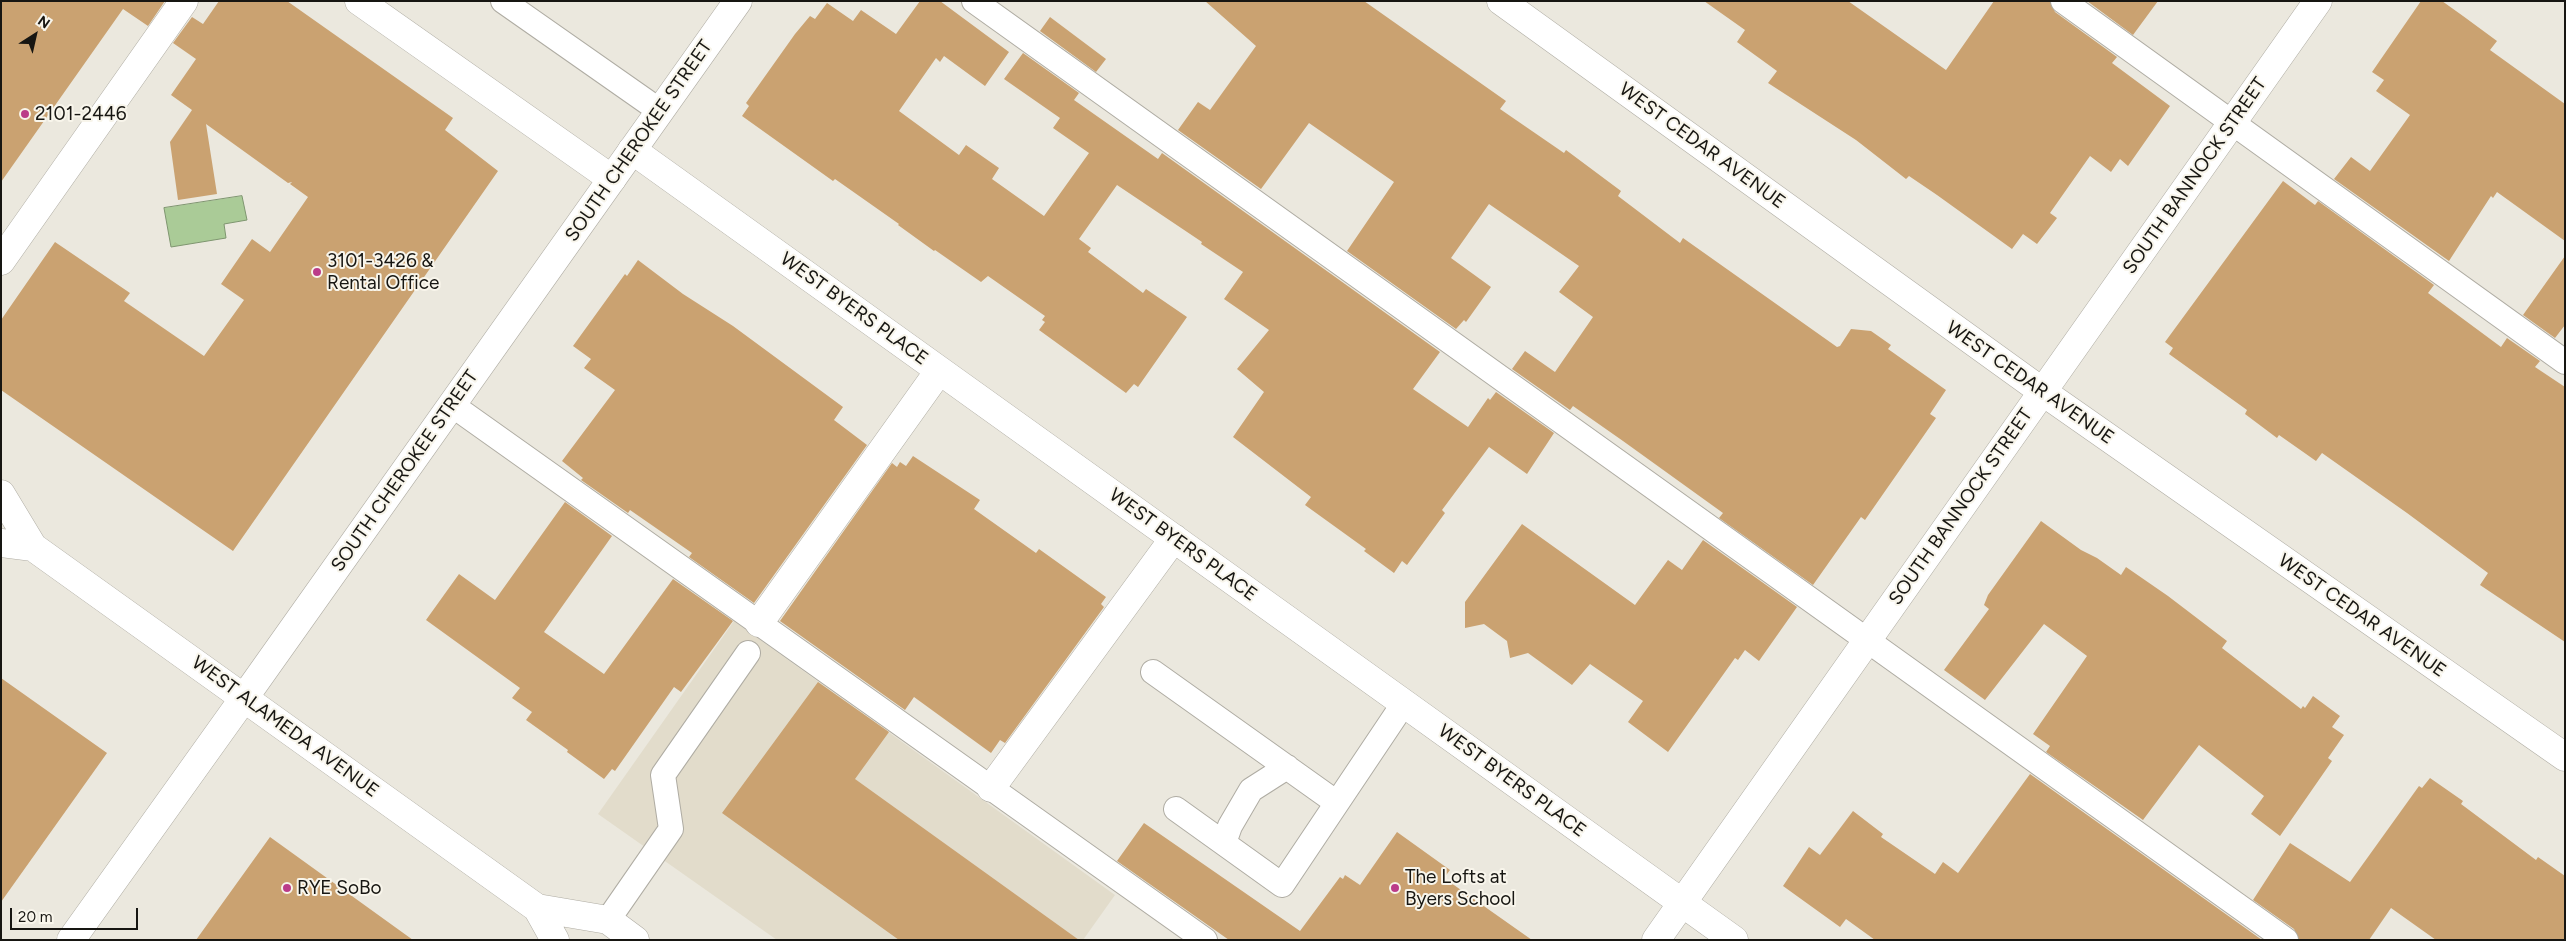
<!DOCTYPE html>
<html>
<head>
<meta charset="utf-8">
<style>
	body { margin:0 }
	#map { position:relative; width:2566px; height:941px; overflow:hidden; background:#ebe8de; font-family:Figtree,sans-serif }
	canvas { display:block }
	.frame { position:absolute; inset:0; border:2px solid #171612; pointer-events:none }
	.north { position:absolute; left:10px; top:10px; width:50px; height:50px; -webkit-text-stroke:4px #f8f5eb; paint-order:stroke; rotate:35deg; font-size:14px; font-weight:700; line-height:20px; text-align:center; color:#171612 }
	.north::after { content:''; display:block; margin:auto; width:18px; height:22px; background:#171612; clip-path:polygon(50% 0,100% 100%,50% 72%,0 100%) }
	.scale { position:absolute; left:10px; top:908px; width:128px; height:22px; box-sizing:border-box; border:2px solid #171612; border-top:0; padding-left:6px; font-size:15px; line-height:18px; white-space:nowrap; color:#171612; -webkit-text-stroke:4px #f8f5eb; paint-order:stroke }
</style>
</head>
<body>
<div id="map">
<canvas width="2566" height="941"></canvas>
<div class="frame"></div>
<div class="north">N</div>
<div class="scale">20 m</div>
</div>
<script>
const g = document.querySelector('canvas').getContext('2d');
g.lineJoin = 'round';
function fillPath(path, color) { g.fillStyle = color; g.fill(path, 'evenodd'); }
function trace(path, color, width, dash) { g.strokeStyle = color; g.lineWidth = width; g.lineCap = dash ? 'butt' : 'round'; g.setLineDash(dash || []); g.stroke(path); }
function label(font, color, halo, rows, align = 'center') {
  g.font = font + ' Figtree,sans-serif'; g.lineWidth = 4; g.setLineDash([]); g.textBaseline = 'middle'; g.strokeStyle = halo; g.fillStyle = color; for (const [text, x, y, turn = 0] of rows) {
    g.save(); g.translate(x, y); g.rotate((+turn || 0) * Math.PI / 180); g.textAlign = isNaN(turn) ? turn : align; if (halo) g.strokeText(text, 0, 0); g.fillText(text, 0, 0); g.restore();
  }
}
fillPath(new Path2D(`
	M 734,621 L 1115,895 L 1083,940 L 777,940 L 598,814 Z`), '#e2dccb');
const water = new Path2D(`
	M 242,196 L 247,220 L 224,224 L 226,238 L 171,247 L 164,208 Z`);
fillPath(water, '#aacb97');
trace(water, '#7e956f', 1);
fillPath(new Path2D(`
	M 1,1 L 165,1 L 148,26 L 123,9 L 1,182 Z
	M 219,1 L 287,1 L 453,118 L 445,130 L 498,171 L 233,551 L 1,390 L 1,320 L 55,242 L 130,293 L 124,301 L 204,356 L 244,300 L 221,284 L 252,239 L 270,252 L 308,197 L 290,184 L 292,182 L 288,183 L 206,124 L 217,194 L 178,200 L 170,142 L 192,110 L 171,95 L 196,59 L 173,43 L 192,17 L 203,24 Z
	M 920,1 L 940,1 L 1009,52 L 985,86 L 944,56 L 940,62 L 936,58 L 899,111 L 959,155 L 966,145 L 999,168 L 992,179 L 1044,216 L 1089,153 L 1053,128 L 1060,118 L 1004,79 L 1023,53 L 1079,93 L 1074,100 L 1158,159 L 1162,153 L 1440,352 L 1413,389 L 1468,427 L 1488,398 L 1490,400 L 1496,392 L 1554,433 L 1527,474 L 1489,447 L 1442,510 L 1445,513 L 1407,565 L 1402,561 L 1394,573 L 1364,551 L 1366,549 L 1305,505 L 1311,497 L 1233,437 L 1264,392 L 1237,369 L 1269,330 L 1224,299 L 1243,272 L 1201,244 L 1202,242 L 1117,185 L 1079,239 L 1091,248 L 1088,252 L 1143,293 L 1146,289 L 1187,317 L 1138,387 L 1134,384 L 1126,393 L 1039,330 L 1045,322 L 1042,320 L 1045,316 L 988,276 L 981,282 L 935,250 L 934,251 L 898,225 L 899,224 L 835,179 L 833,181 L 742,116 L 749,106 L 746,103 L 795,34 L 810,16 L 815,19 L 827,3 L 853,21 L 861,10 L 896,34 Z
	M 1205,1 L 1364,1 L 1506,101 L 1500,109 L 1564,153 L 1566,150 L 1621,191 L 1618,196 L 1680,243 L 1683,238 L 1837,347 L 1840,346 L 1851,329 L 1871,331 L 1891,345 L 1888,349 L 1946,390 L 1930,414 L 1936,418 L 1865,520 L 1861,517 L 1813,585 L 1719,518 L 1723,513 L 1623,441 L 1573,406 L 1570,410 L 1512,369 L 1525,351 L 1555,372 L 1593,317 L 1559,292 L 1579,266 L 1489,204 L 1451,258 L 1491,287 L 1466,322 L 1464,320 L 1456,329 L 1347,251 L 1394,182 L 1309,123 L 1261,189 L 1178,130 L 1198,102 L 1210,110 L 1256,46 Z
	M 1704,1 L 1848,1 L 1946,70 L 1994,1 L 2050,1 L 2055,12 L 2117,57 L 2112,63 L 2170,106 L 2128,166 L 2120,159 L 2111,172 L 2090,156 L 2050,213 L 2057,218 L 2037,244 L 2023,234 L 2012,249 L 1937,195 L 1909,176 L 1906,179 L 1856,140 L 1768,83 L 1777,71 L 1737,42 L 1745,30 Z
	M 2087,1 L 2158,1 L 2133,35 Z
	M 2421,1 L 2442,1 L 2463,16 L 2497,41 L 2490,50 L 2565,104 L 2565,241 L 2497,192 L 2493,198 L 2491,196 L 2449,261 L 2334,179 L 2351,157 L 2370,171 L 2410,115 L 2376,91 L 2384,80 L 2372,72 Z
	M 1050,17 L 1106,59 L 1096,72 L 1040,31 Z
	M 2283,181 L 2315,205 L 2318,201 L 2434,285 L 2428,293 L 2501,347 L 2507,338 L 2540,361 L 2535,367 L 2565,387 L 2565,642 L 2480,585 L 2488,573 L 2407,513 L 2322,453 L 2316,461 L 2279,435 L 2277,438 L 2245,414 L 2247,410 L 2169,354 L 2173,348 L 2165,342 Z
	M 2565,256 L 2565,325 L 2555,338 L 2523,315 Z
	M 638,260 L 683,294 L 733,326 L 843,407 L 834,420 L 867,445 L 754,603 L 689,557 L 692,553 L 630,510 L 628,513 L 581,480 L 583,478 L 562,461 L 615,390 L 584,368 L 591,359 L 573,346 L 625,274 L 627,276 Z
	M 913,456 L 980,500 L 974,509 L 1036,553 L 1039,549 L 1106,597 L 1101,604 L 1104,607 L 1005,743 L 1000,740 L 991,753 L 914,697 L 905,710 L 780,621 L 892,463 L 897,467 L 900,462 L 906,466 Z
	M 565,502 L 612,536 L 544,632 L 604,674 L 673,579 L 733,621 L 681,692 L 674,687 L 615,771 L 612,769 L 604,779 L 567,752 L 568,750 L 526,720 L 532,712 L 512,698 L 520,688 L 426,620 L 459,574 L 495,600 Z
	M 2041,521 L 2081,550 L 2097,558 L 2121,575 L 2126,567 L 2168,596 L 2227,641 L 2222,648 L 2301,709 L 2303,706 L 2305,708 L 2313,696 L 2340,716 L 2332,727 L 2344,735 L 2328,758 L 2332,761 L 2280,836 L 2251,814 L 2264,796 L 2199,745 L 2143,820 L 2046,752 L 2050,746 L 2033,734 L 2087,656 L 2044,624 L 1985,700 L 1944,670 L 1989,609 L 1984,605 L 1988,595 Z
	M 1522,524 L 1635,605 L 1668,560 L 1682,570 L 1703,540 L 1797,607 L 1759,661 L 1745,650 L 1738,660 L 1735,658 L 1668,752 L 1628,722 L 1643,701 L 1590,664 L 1572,685 L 1528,653 L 1510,658 L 1507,641 L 1484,624 L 1465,628 L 1465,602 Z
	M 1,678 L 107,753 L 1,902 Z
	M 818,682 L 889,732 L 855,779 L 1079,940 L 899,940 L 722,813 Z
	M 2030,774 L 2262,940 L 1875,940 L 1846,919 L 1840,927 L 1783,886 L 1809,847 L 1820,855 L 1853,811 L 1883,834 L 1881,837 L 1935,874 L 1943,862 L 1958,873 Z
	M 2430,778 L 2463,801 L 2461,804 L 2536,860 L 2538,857 L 2565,876 L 2565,940 L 2436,940 L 2391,908 L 2369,940 L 2299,940 L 2294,929 L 2253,900 L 2290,843 L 2350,882 L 2419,786 L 2422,788 Z
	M 1144,823 L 1300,931 L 1340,877 L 1343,879 L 1345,875 L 1360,885 L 1397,832 L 1450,870 L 1444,878 L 1532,940 L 1229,940 L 1117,861 Z
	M 270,837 L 413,940 L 196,940 Z`), '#caa271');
const service = new Path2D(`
	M 503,1 L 660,111
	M 974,1 L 2286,940
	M 2063,1 L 2565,362
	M 452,405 L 1205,940
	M 1153,672 L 1337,803
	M 1176,809 L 1282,885 L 1404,703
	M 1224,843 L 1230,826 L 1251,790 L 1287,767
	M 608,920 L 671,829 L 663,775 L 748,653`);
const minor = new Path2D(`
	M 359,1 L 612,179
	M 1501,1 L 2043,392 L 2565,757
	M 632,150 L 1734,940
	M 1,261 L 184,1
	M 759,623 L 939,371
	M 991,788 L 1174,538
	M 71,940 L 244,698
	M 1656,940 L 2318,1`);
const tertiary = new Path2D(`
	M 244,698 L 738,1`);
const primary = new Path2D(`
	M 1,494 L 33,547 L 537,908 L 608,920 L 635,940
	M 1,543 L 33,547
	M 537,908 L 555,940`);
trace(service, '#afaca3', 26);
trace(minor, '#afaca3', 29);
trace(tertiary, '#afaca3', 29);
trace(primary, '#afaca3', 29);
trace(service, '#fff', 24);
trace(minor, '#fff', 28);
trace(tertiary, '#fff', 28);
trace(primary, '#fff', 28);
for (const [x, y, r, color] of [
	[25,114,5,"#bb3c89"],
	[317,272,5,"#bb3c89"],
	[287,888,5,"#bb3c89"],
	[1395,888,5,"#bb3c89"]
]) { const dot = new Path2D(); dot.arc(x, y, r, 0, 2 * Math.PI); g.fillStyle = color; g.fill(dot); trace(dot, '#f8f5eb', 2); }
label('19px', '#171612', '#f8f5eb', [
	["2101-2446",35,114],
	["3101-3426 &",327,261],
	["Rental Office",327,283],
	["The Lofts at",1405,877],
	["Byers School",1405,899],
	["RYE SoBo",297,888]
], 'left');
label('19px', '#171612', '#f8f5eb', [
	["SOUTH CHEROKEE STREET",639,141,-55],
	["WEST CEDAR AVENUE",1702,146,36],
	["SOUTH BANNOCK STREET",2195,176,-55],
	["WEST BYERS PLACE",854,309,36],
	["WEST CEDAR AVENUE",2030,383,35],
	["SOUTH CHEROKEE STREET",405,471,-55],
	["SOUTH BANNOCK STREET",1961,507,-55],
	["WEST BYERS PLACE",1183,545,36],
	["WEST CEDAR AVENUE",2362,616,35],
	["WEST ALAMEDA AVENUE",285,727,36],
	["WEST BYERS PLACE",1512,781,36]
]);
</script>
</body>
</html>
